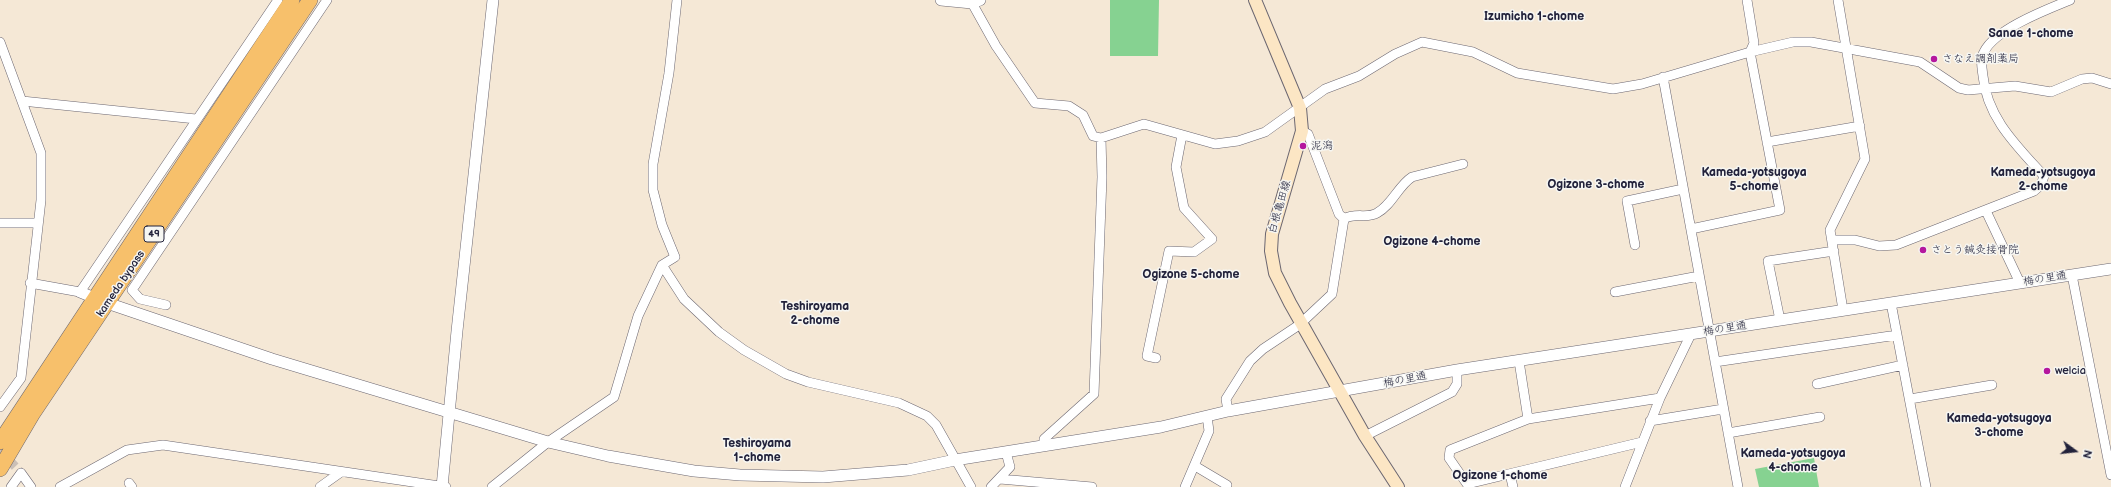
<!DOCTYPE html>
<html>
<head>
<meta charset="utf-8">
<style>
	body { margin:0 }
	#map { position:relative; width:2111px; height:487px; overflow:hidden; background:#f5e8d6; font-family:"Balsamiq Sans",sans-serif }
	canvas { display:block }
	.north { position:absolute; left:2055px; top:431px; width:40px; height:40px; -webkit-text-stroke:3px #f6f6f2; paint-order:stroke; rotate:105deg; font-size:11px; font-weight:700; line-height:16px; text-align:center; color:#22223b }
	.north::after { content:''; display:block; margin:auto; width:14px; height:18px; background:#22223b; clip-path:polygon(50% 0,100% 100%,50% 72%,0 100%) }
</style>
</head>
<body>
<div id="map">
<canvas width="2111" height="487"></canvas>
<div class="north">N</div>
</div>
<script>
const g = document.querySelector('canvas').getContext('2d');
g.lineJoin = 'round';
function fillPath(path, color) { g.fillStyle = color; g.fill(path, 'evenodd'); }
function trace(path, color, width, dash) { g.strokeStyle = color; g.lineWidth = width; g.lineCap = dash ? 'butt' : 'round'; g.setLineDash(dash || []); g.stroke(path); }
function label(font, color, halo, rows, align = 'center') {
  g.font = font + ' "Balsamiq Sans","Klee One",sans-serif'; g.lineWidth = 3; g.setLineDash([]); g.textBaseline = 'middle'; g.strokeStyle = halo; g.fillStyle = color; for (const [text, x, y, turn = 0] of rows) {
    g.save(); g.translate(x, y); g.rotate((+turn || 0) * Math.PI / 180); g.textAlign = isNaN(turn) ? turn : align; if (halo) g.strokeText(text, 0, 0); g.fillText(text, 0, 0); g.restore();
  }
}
fillPath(new Path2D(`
	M 1110,0 L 1159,0 L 1158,56 L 1110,56 Z
	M 1814,458 L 1819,487 L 1759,487 L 1755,469 Z`), '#86d291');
trace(new Path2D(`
	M 0,450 L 21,473`), '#cbc0b7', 9, [9, 4.5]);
const minor = new Path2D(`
	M 1838,0 L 1865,159 L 1830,230 L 1843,310
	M 972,3 L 996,46 L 1035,103 L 1069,106 L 1083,115 L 1093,136 L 1101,138 L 1144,124 L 1215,144 L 1238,141 L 1265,132 L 1325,89 L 1359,76 L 1395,54 L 1422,42 L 1473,52 L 1517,73 L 1613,89 L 1642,84 L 1750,52 L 1793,42 L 1811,42 L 1920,62 L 1959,88 L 1968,90 L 2015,86 L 2051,92 L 2082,79 L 2092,78 L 2111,84
	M 0,42 L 41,153 L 41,200 L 21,378 L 0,407
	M 1663,77 L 1738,487
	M 22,101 L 196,119
	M 1767,142 L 1860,126
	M 1986,211 L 2020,283
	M 1344,219 C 1355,212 1368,219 1377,213 C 1392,205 1398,186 1412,177 L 1463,164
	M 0,223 L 37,223
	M 1691,229 L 1780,210 L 1750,52 L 1754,43 L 1747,0
	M 1832,240 L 1855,240 L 1879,246 L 1896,245 L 2034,191 L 2041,185 L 2044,176 C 2017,146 1987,118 1983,76 C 1982,68 1980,59 1984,52 C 1995,29 2048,9 2070,0
	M 1635,245 L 1627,201 L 1683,189
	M 662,265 L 684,299 L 719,332 L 744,350 L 786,374 L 808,382 L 899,403 L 927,416 L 936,425 L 971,487
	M 2072,275 L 2111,475
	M 30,283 L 80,292 L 278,0
	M 1615,292 L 1699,276
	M 1891,303 L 1926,487
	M 166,305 L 140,299 L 132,290 L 327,0
	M 1780,320 L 1768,261 L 1834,251
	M 1156,358 L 1147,356 L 1169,251 L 1194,252 L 1212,239 L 1184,208 L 1176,167 L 1182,135
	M 1519,361 L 1528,419
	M 1715,362 L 1897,335
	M 1817,384 L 1903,365
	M 1910,399 L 1992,385
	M 1228,411 L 1226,399 L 1250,361 L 1263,349 L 1299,325 L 1332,294 L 1344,219 L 1339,214 L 1308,134 L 1302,131
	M 1650,421 L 1723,409
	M 1728,433 L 1820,417
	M 1365,436 L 1452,392 L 1457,384 L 1457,370
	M 1642,442 L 1467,484 L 1449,458 L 1450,450 L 1528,419 L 1660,398
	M 1044,446 L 1044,439 L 1094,394 L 1102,177 L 1101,138
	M 1195,466 L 1227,485
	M 1510,474 L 1513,487
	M 1000,479 L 1092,487
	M 129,483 L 132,487
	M 11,487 L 21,473 L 31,487
	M 60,487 L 127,450 L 163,445 L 446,487
	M 320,487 L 341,472
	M 492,487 L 548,442 L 614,397 L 638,316 L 662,265 L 675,257 L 662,225 L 653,190 L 653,164 L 669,73 L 677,0
	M 991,487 L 1010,467 L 1006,452
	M 1185,487 L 1209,431 L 1207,416
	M 1625,487 L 1660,398 L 1691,334`);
const tertiary = new Path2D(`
	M 941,0 L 972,3 L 980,0
	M 80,292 L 107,303 L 272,359 L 548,442 L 608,456 L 694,471 L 740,475 L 823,477 L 908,470 L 955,460 L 1161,427 L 1228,411 L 1457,370 L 2111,269
	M 442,487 L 457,331 L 493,0`);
const secondary = new Path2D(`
	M 1255,0 L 1300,108 L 1302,131 L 1272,234 L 1271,251 L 1275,273 L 1290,303 L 1365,436 L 1398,487`);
const trunk = new Path2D(`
	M 0,442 L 292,0
	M 0,469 L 33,413 L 310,0`);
trace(minor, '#6c6771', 10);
trace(tertiary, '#6c6771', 12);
trace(secondary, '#6c6771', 14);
trace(trunk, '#6c6771', 16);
trace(minor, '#fff', 9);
trace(tertiary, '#fff', 11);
trace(secondary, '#fce6c4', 12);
trace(trunk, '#f7c06b', 15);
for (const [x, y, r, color] of [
	[1934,59,4,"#b5179e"],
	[1303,146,4,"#b5179e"],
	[1923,250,4,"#b5179e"],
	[2047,371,4,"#b5179e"]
]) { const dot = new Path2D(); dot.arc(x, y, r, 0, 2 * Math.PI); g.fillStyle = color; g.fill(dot); trace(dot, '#f6f6f2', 1.5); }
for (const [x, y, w] of [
	[154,234,20]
]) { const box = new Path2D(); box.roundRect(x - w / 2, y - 8, w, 16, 3); g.fillStyle = '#f6f6f2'; g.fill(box); trace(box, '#22223b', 1); }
label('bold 10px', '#22223b', null, [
	["49",154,234]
]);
label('11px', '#22223b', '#f6f6f2', [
	["さなえ調剤薬局",1942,59],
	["泥潟",1311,146],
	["さとう鍼灸接骨院",1931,250],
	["welcia",2055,371]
], 'left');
label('11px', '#22223b', '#f6f6f2', [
	["白根亀田線",1280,207,-74],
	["梅の里通",2045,279,-9],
	["kameda bypass",121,284,-56],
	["梅の里通",1725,329,-9],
	["梅の里通",1405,380,-11]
]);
label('bold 12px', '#22223b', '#f6f6f2', [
	["Izumicho 1-chome",1534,17],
	["Sanae 1-chome",2031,34],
	["Kameda-yotsugoya",1754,173],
	["5-chome",1754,187],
	["Kameda-yotsugoya",2043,173],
	["2-chome",2043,187],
	["Ogizone 3-chome",1596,185],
	["Ogizone 4-chome",1432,242],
	["Ogizone 5-chome",1191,275],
	["Teshiroyama",815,307],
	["2-chome",815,321],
	["Kameda-yotsugoya",1999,419],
	["3-chome",1999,433],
	["Teshiroyama",757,444],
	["1-chome",757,458],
	["Kameda-yotsugoya",1793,454],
	["4-chome",1793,468],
	["Ogizone 1-chome",1500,476]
]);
</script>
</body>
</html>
